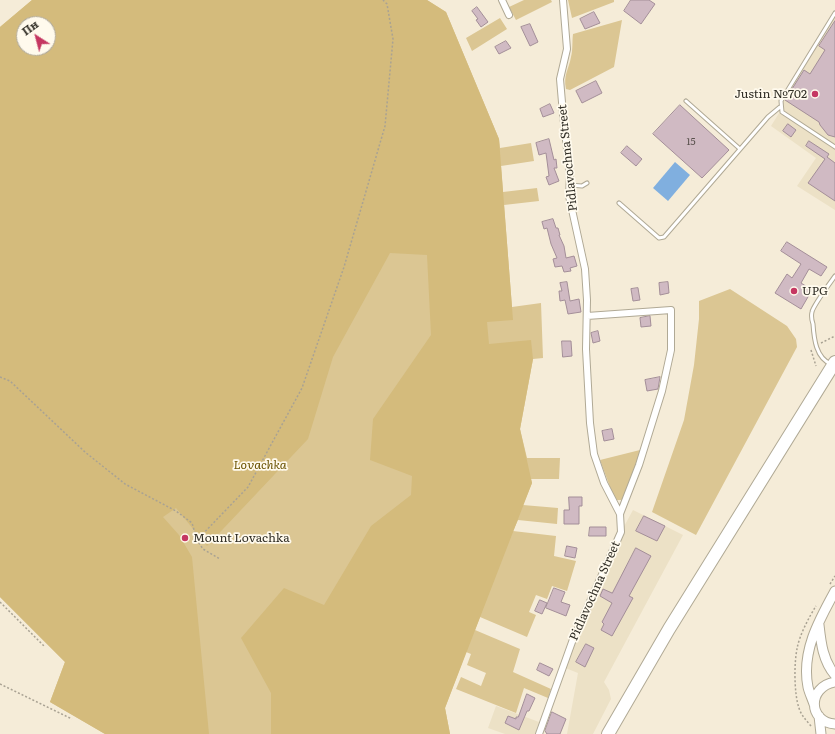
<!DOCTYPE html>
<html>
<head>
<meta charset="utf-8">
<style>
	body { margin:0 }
	#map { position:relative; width:835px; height:734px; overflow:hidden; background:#f5ecd8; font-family:Literata,serif }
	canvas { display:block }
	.north { position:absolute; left:16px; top:16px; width:40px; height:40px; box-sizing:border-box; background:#fffaed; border:1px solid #ada89d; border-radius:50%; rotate:324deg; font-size:11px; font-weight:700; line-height:16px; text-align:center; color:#312e26 }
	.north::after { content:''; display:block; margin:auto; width:14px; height:18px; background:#c53762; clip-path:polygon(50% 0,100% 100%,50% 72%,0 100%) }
</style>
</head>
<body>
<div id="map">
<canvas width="835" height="734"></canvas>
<div class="north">Пн</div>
</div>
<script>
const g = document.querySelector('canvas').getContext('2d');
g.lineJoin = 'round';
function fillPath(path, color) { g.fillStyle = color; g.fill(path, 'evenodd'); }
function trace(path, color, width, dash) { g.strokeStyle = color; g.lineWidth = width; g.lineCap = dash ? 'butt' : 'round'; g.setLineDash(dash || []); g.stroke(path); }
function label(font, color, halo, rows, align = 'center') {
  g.font = font + ' Literata,serif'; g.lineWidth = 3.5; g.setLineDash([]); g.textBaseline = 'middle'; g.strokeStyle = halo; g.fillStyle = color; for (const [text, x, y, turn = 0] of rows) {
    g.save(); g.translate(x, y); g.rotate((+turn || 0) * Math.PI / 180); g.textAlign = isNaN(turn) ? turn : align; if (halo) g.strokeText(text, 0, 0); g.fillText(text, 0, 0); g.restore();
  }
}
fillPath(new Path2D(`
	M 835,13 L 835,210 L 797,186 L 816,158 L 771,126 L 781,110 L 781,101 Z
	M 633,510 L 683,535 L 604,682 L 609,690 L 611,699 L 593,734 L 567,734 L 578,673 L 563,667 L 621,532 Z
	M 496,706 L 539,722 L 535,734 L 505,734 L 488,728 Z`), '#ece1c6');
fillPath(new Path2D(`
	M 32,0 L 427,0 L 446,12 L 499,139 L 500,148 L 531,143 L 534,161 L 501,166 L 503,192 L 537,188 L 539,201 L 504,205 L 512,307 L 541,303 L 543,358 L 533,359 L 520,429 L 527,458 L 560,458 L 559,479 L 531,479 L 532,483 L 523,505 L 558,508 L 557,524 L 518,520 L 513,531 L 556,536 L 554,556 L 576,561 L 567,591 L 552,586 L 547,599 L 536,595 L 529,612 L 536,615 L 527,637 L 480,617 L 475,630 L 520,649 L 513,672 L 551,689 L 548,698 L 524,688 L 516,713 L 456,689 L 461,677 L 481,686 L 486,673 L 467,665 L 471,654 L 466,652 L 445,708 L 450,734 L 105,734 L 50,702 L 65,662 L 0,597 L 0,27 ZM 24,24 L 48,24 L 48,48 L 24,48 Z
	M 524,0 L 551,0 L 552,2 L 516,20 L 509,7 Z
	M 568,0 L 614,0 L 614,2 L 572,18 Z
	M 500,18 L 507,29 L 472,51 L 466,38 Z
	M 622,20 L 614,67 L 570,90 L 566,89 C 563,75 569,69 571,57 C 573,50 572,41 573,34 Z
	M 730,289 L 787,326 L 796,339 L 797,347 L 696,535 L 652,512 L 684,420 L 694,365 L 699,319 L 699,301 Z
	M 640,450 L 635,469 L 625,498 L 621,500 L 617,500 L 613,495 L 600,460 Z`), '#dbc693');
fillPath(new Path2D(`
	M 32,0 L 427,0 L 446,12 L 499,139 L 513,320 L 487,322 L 489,344 L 531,340 L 533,359 L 520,429 L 532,483 L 445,708 L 450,734 L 271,734 L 271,693 L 241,638 L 284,588 L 324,605 L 371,526 L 411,495 L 412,476 L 370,460 L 373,419 L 431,335 L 427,255 L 390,253 L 333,357 L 308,439 L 207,546 L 176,508 L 163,517 L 179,535 L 192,557 L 209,734 L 105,734 L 50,702 L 65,662 L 0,597 L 0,27 ZM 24,24 L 48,24 L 48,48 L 24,48 Z`), '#d4bb7c');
fillPath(new Path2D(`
	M 675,162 L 690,175 L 668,201 L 653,188 Z`), '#80afdf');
const building = new Path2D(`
	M 631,0 L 649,0 L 655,4 L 641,24 L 624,11 Z
	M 477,7 L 488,22 L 481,27 L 476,20 L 478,19 L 472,11 Z
	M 594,12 L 600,23 L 585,29 L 580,19 Z
	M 835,21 L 835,137 L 828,135 L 820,125 L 819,122 L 785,100 L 804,70 L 810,74 L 825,50 L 819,46 Z
	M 530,24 L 538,42 L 530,46 L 521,27 Z
	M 506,41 L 511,48 L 499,54 L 495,47 Z
	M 596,81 L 602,93 L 582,103 L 576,91 Z
	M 550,104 L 554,113 L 543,117 L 540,109 Z
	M 680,105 L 729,150 L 702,178 L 653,134 Z
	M 788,124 L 796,130 L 791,137 L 783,131 Z
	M 549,139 L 554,160 L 556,159 L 557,168 L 554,168 L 559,181 L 549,185 L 546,177 L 549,176 L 546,153 L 539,155 L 536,143 Z
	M 809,141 L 829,154 L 827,157 L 835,163 L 835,201 L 808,183 L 825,159 L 806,146 Z
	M 627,146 L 642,159 L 636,166 L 621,153 Z
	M 553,219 L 556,228 L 558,228 L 560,235 L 559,235 L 564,246 L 566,258 L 574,256 L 577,266 L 570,268 L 571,271 L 564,272 L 562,266 L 555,267 L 553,259 L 557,258 L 551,244 L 547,228 L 544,229 L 542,222 Z
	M 787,242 L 827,267 L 821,276 L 809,269 L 801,283 L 812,290 L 801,309 L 775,293 L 787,274 L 792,278 L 801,264 L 781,251 Z
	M 567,282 L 570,301 L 579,299 L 581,312 L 568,314 L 565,300 L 560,301 L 559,291 L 562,291 L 560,283 Z
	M 668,282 L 669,293 L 660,295 L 659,283 Z
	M 638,288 L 640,300 L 633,301 L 631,289 Z
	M 650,316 L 651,326 L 641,327 L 640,318 Z
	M 598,331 L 600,341 L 593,343 L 591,333 Z
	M 562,341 L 571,341 L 572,356 L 563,357 Z
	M 660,377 L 658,389 L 647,391 L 645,380 Z
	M 612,429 L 614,439 L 604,441 L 602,431 Z
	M 569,497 L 582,497 L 582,506 L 579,506 L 579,524 L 564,524 L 564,510 L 569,510 Z
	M 644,516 L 665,526 L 657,541 L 636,531 Z
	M 590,527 L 606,527 L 606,536 L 589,536 Z
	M 567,546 L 577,548 L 575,558 L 565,556 Z
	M 636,548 L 651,556 L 629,596 L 633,598 L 612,636 L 601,630 L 604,624 L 602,622 L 612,603 L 600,596 L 603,589 L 612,593 Z
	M 554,588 L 565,592 L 561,602 L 570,605 L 566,616 L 546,608 Z
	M 540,600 L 547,603 L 542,614 L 535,611 Z
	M 586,644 L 594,648 L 585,667 L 576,662 Z
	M 540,663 L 553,669 L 549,676 L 537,670 Z
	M 527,694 L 535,698 L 529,711 L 527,711 L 519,730 L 505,723 L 508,716 L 516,719 L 516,717 L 518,717 Z
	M 552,712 L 566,719 L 560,734 L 547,734 L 545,731 Z`);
fillPath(building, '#d0bac3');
trace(building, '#a38e98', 1);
const lane = new Path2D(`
	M 835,13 L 781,101 L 782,112 L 835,147
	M 686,101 L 740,149
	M 570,185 L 582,186 L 587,183
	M 619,203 L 659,238 L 664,237 L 768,117 L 780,107
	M 831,364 C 816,358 814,339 813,324 C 812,321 811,316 812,312 C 813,306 830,283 835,276`);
const street = new Path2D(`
	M 502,0 L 509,15
	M 587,316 L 671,310 L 671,350 L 662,391 L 639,465 L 620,514
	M 539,734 L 572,642 L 621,532 L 620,514 L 604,483 L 594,454 L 590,423 L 586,349 L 587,300 L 585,269 L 569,196 L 570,175 L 563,114 L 560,79 L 567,49 L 563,0`);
const secondary = new Path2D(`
	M 819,625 C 821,643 823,661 835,675
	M 835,682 C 807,687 808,722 835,724
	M 814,704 C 812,698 809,692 808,687 C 801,652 819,620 835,591
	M 819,716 L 821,734`);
const highway = new Path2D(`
	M 608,734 L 669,629 L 835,362`);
trace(lane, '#b0a995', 5);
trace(street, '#b0a995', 8);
trace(secondary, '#b0a995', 11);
trace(highway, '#b0a995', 14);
trace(new Path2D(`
	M 821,343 L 835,336
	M 811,350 L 816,366
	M 0,377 L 10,381 L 85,452 L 125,484 L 176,511 L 192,523 L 197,540 L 203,549 L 220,559
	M 197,540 L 248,487 L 302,388 L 344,267 L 385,126 L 393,39 L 387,4 L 383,0
	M 830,584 L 835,576
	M 0,602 L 44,646
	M 0,684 L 72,719
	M 811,726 C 806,720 801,715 799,708 C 794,694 794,663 797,649 C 799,636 809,617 816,606`), '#a9a293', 1.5, [2, 2]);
trace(lane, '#fff', 3);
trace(street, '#fff', 6);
trace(secondary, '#fff', 9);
trace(highway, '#fff', 12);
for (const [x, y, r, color] of [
	[815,94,4,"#c53762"],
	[794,291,4,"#c53762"],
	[185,538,4,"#c53762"]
]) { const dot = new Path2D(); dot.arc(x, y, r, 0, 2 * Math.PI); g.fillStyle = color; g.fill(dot); trace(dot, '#fffaed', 1.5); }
label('10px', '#59514d', null, [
	["15",691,142]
]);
label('12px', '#312e26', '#fffaed', [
	["Justin №702",807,94,"right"],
	["UPG",802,291],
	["Mount Lovachka",193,538]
], 'left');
label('12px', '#312e26', '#fffaed', [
	["Pidlavochna Street",568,158,-96],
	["Pidlavochna Street",595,591,-66]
]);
label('italic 12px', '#6a5200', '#fffaed', [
	["Lovachka",260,465]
]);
</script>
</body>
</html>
